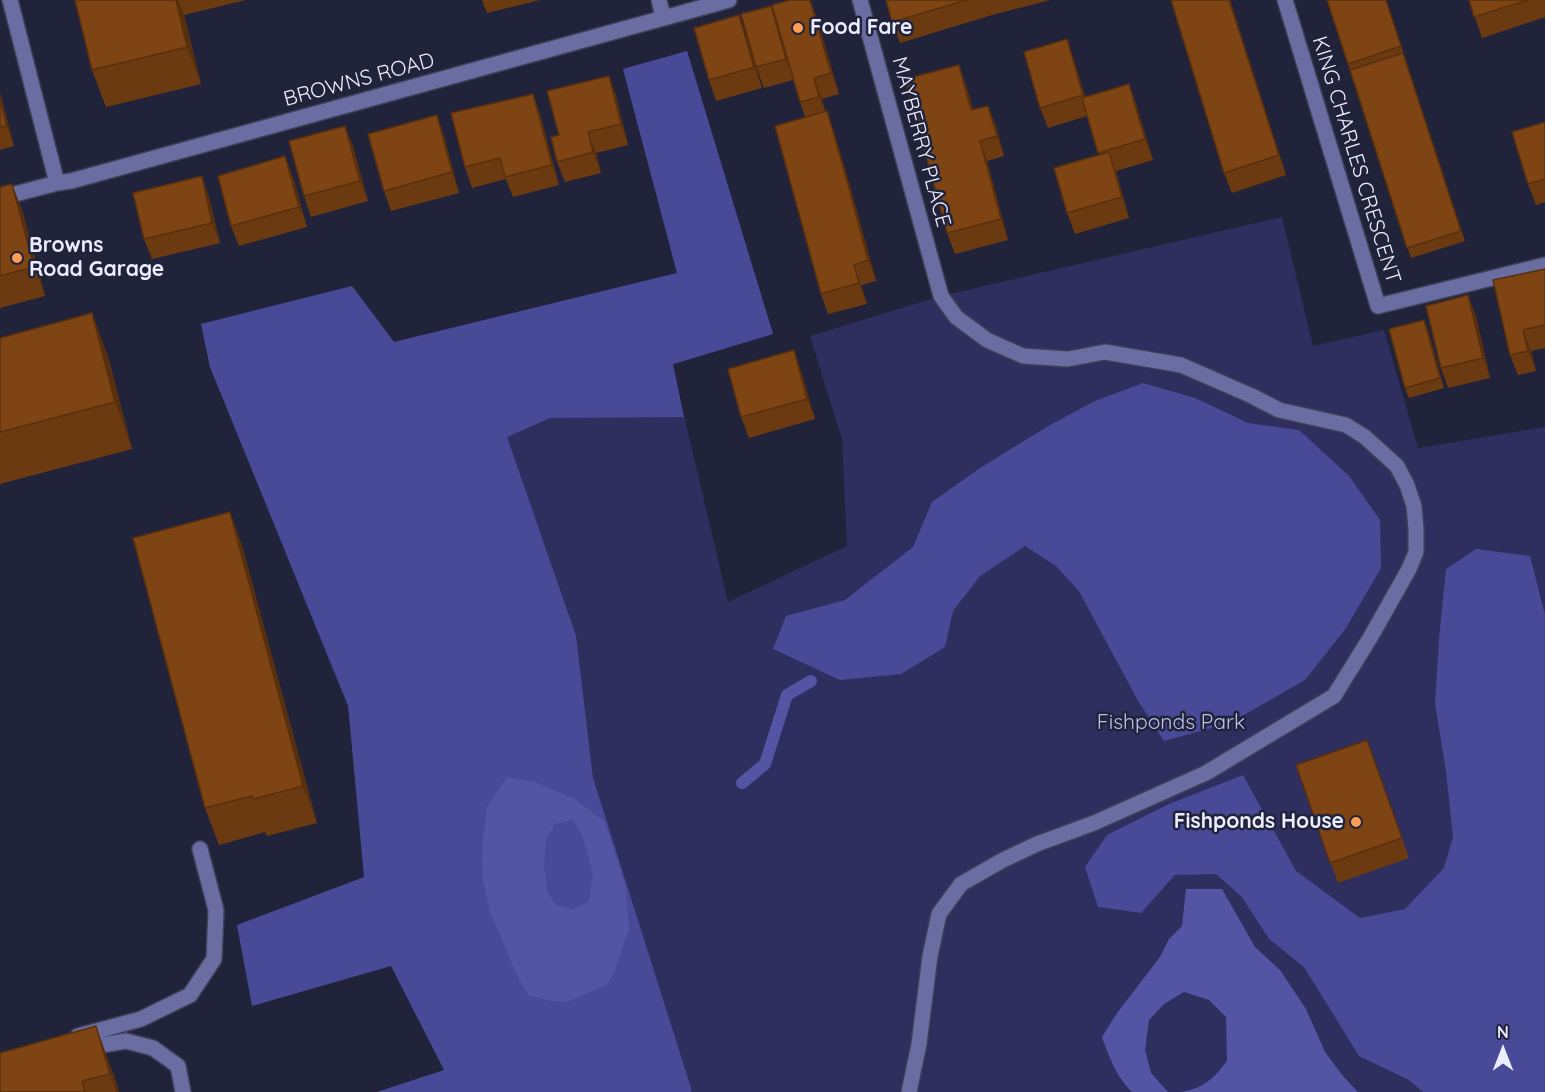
<!DOCTYPE html>
<html>
<head>
<meta charset="utf-8">
<style>
	body { margin:0 }
	#map { position:relative; width:1545px; height:1092px; overflow:hidden; background:#21233b; font-family:Quicksand,sans-serif }
	canvas { display:block }
	.north { position:absolute; left:1473px; top:1020px; width:60px; height:60px; -webkit-text-stroke:4px #21233b; paint-order:stroke; rotate:0deg; font-size:16px; font-weight:700; line-height:24px; text-align:center; color:#ebedfe }
	.north::after { content:''; display:block; margin:auto; width:21px; height:27px; background:#ebedfe; clip-path:polygon(50% 0,100% 100%,50% 72%,0 100%) }
</style>
</head>
<body>
<div id="map">
<canvas width="1545" height="1092"></canvas>
<div class="north">N</div>
</div>
<script>
const g = document.querySelector('canvas').getContext('2d');
g.lineJoin = 'round';
function fillPath(path, color) { g.fillStyle = color; g.fill(path, 'evenodd'); }
function trace(path, color, width, dash) { g.strokeStyle = color; g.lineWidth = width; g.lineCap = dash ? 'butt' : 'round'; g.setLineDash(dash || []); g.stroke(path); }
function label(font, color, halo, rows, align = 'center') {
  g.font = font + ' Quicksand,sans-serif'; g.lineWidth = 5; g.setLineDash([]); g.textBaseline = 'middle'; g.strokeStyle = halo; g.fillStyle = color; for (const [text, x, y, turn = 0] of rows) {
    g.save(); g.translate(x, y); g.rotate((+turn || 0) * Math.PI / 180); g.textAlign = isNaN(turn) ? turn : align; if (halo) g.strokeText(text, 0, 0); g.fillText(text, 0, 0); g.restore();
  }
}
fillPath(new Path2D(`
	M 687,51 L 773,334 L 672,365 L 728,602 L 847,546 L 842,440 L 810,336 L 941,296 L 1282,217 L 1313,346 L 1384,330 L 1418,448 L 1545,427 L 1545,1092 L 512,1092 L 432,915 L 210,367 L 201,324 L 352,286 L 394,342 L 677,273 L 623,69 Z`), '#2e2f5f');
fillPath(new Path2D(`
	M 687,51 L 773,334 L 673,364 L 684,417 L 550,418 L 507,437 L 576,636 L 593,778 L 691,1088 L 691,1092 L 377,1092 L 444,1070 L 391,966 L 252,1006 L 237,925 L 364,877 L 348,705 L 210,367 L 201,324 L 352,286 L 394,342 L 677,273 L 623,69 Z
	M 1143,383 L 1195,398 L 1248,423 L 1299,430 L 1349,476 L 1380,520 L 1381,568 L 1346,628 L 1305,680 L 1230,723 L 1164,741 L 1137,699 L 1079,591 L 1056,566 L 1025,546 L 980,576 L 953,611 L 945,647 L 901,674 L 840,680 L 773,649 L 786,616 L 845,600 L 913,547 L 932,502 L 980,468 L 1050,425 L 1095,401 Z
	M 1476,549 L 1530,556 L 1545,615 L 1545,1092 L 1423,1092 L 1409,1080 L 1359,1056 L 1304,967 L 1269,939 L 1242,897 L 1216,874 L 1175,875 L 1141,913 L 1098,907 L 1085,867 L 1107,835 L 1169,804 L 1243,775 L 1296,871 L 1360,918 L 1405,909 L 1444,868 L 1453,837 L 1446,771 L 1435,704 L 1439,639 L 1446,569 Z`), '#494a97');
fillPath(new Path2D(`
	M 507,777 L 534,782 L 575,799 L 605,822 L 625,885 L 629,929 L 614,973 L 607,985 L 567,1002 L 552,1001 L 528,995 L 515,971 L 490,912 L 482,876 L 483,839 L 487,807 ZM 573,820 L 582,834 L 593,873 L 589,901 L 573,910 L 555,904 L 548,893 L 544,867 L 546,841 L 554,824 Z
	M 1186,889 L 1222,889 L 1255,947 L 1280,970 L 1306,1009 L 1325,1052 L 1343,1076 L 1358,1092 L 1181,1092 C 1204,1088 1213,1079 1227,1061 L 1226,1017 L 1209,1000 L 1184,992 L 1164,1004 L 1149,1020 L 1145,1050 L 1151,1073 L 1168,1092 L 1132,1092 C 1117,1078 1109,1057 1102,1037 L 1117,1013 L 1160,957 L 1169,939 L 1182,926 Z`), '#5354a3');
trace(new Path2D(`
	M 742,783 L 765,764 L 787,695 L 811,681`), '#5354a3', 12);
const minor = new Path2D(`
	M 10,0 L 57,183
	M 659,0 L 663,17
	M 860,0 L 941,296 L 956,317 L 987,340 L 1023,356 L 1068,359 L 1105,352 L 1181,365 L 1252,396 L 1279,410 L 1346,425 L 1365,437 L 1397,466 L 1407,485 L 1414,506 L 1416,529 L 1416,552 L 1409,569 L 1370,638 L 1334,696 L 1206,773 L 1094,823 L 1037,844 L 1003,860 L 961,884 L 939,914 L 930,956 L 919,1044 L 909,1092
	M 1285,0 L 1378,306 L 1545,265
	M 0,198 L 57,183 L 71,181 L 729,0
	M 78,1036 L 141,1019 L 190,995 L 214,959 L 216,910 L 200,849
	M 84,1048 L 126,1041 L 153,1048 L 178,1066 L 183,1092`);
trace(minor, '#3d3f56', 18);
trace(minor, '#696da2', 15);
fillPath(new Path2D(`
	M 75,0 L 246,0 L 184,15 L 201,84 L 106,107 L 92,70 Z
	M 482,0 L 540,0 L 487,13 Z
	M 886,0 L 1050,0 L 992,15 L 900,43 L 892,22 Z
	M 1230,0 L 1286,175 L 1232,193 L 1224,173 Z
	M 1327,0 L 1386,0 L 1465,241 L 1411,258 Z
	M 1469,0 L 1545,0 L 1545,17 L 1482,38 Z
	M 771,6 L 778,25 L 816,15 L 839,94 L 822,99 L 825,112 L 827,111 L 834,132 L 852,193 L 876,281 L 861,285 L 867,304 L 828,314 L 821,294 L 805,117 L 793,80 L 764,88 L 756,67 Z
	M 746,35 L 762,88 L 716,101 L 709,80 Z
	M 1067,39 L 1074,60 L 1085,97 L 1129,84 L 1136,104 L 1153,160 L 1116,171 L 1129,218 L 1075,234 L 1067,213 L 1099,155 L 1087,116 L 1048,128 L 1040,108 Z
	M 609,76 L 616,96 L 628,145 L 596,153 L 601,173 L 565,182 L 557,162 L 559,135 Z
	M 966,85 L 973,110 L 996,126 L 1004,156 L 987,161 L 1008,240 L 955,254 L 947,233 Z
	M 0,93 L 14,146 L 0,150 Z
	M 533,94 L 540,114 L 559,185 L 513,197 L 506,179 L 472,188 L 465,167 Z
	M 1545,122 L 1545,202 L 1536,205 L 1528,184 Z
	M 444,136 L 459,193 L 391,211 L 384,191 Z
	M 353,146 L 368,201 L 311,217 L 304,196 Z
	M 293,177 L 307,227 L 239,246 L 231,226 Z
	M 12,184 L 23,213 L 45,296 L 0,308 L 0,187 Z
	M 209,197 L 220,243 L 152,259 L 144,239 Z
	M 1545,269 L 1545,348 L 1531,351 L 1536,371 L 1518,375 L 1510,355 Z
	M 92,313 L 109,360 L 132,449 L 0,484 L 0,338 Z
	M 1476,316 L 1490,378 L 1448,388 L 1441,368 Z
	M 1428,330 L 1444,388 L 1409,398 L 1405,388 Z
	M 801,371 L 815,419 L 749,438 L 741,417 Z
	M 230,512 L 243,549 L 317,823 L 267,836 L 265,832 L 219,845 L 205,808 Z
	M 1367,740 L 1409,858 L 1338,883 L 1296,765 Z
	M 113,1073 L 119,1092 L 0,1092 Z`), '#6c3a11');
fillPath(new Path2D(`
	M 176,0 L 178,0 L 184,15 L 201,84 L 187,47 Z
	M 810,0 L 816,15 L 839,94 L 831,73 Z
	M 1229,0 L 1230,0 L 1286,175 L 1279,155 Z
	M 771,6 L 778,26 L 794,80 L 786,59 Z
	M 739,15 L 746,35 L 762,88 L 754,67 Z
	M 1067,39 L 1074,60 L 1091,115 L 1083,95 Z
	M 959,65 L 966,85 L 979,131 L 971,110 Z
	M 609,76 L 616,96 L 628,145 L 621,124 Z
	M 814,78 L 822,99 L 827,117 L 819,97 Z
	M 1129,84 L 1136,104 L 1153,160 L 1145,139 Z
	M 0,93 L 14,146 L 7,126 L 0,100 Z
	M 533,94 L 540,114 L 559,185 L 552,165 Z
	M 988,106 L 996,126 L 1004,156 L 997,136 Z
	M 827,111 L 834,132 L 852,193 L 876,281 L 868,260 Z
	M 437,115 L 444,136 L 459,193 L 452,172 Z
	M 345,126 L 353,146 L 368,201 L 360,181 Z
	M 588,132 L 596,153 L 601,173 L 593,152 Z
	M 980,141 L 987,161 L 1008,240 L 1001,219 Z
	M 1109,152 L 1116,173 L 1129,218 L 1122,197 Z
	M 285,156 L 293,177 L 307,227 L 299,207 Z
	M 202,176 L 209,197 L 220,243 L 212,223 Z
	M 12,184 L 23,213 L 45,296 L 34,267 Z
	M 854,265 L 861,285 L 867,304 L 859,283 Z
	M 1468,295 L 1476,316 L 1490,378 L 1483,358 Z
	M 92,313 L 109,360 L 132,449 L 115,402 Z
	M 1424,320 L 1428,330 L 1444,388 L 1440,378 Z
	M 1523,330 L 1531,351 L 1536,371 L 1528,351 Z
	M 794,350 L 801,371 L 815,419 L 807,399 Z
	M 230,512 L 243,549 L 317,823 L 303,786 Z
	M 96,1026 L 113,1073 L 119,1092 L 116,1092 L 110,1074 Z`), '#58300e');
const building = new Path2D(`
	M 75,0 L 176,0 L 187,47 L 92,70 Z
	M 790,0 L 810,0 L 831,73 L 814,78 L 819,97 L 800,102 L 772,5 Z
	M 886,0 L 967,0 L 892,22 Z
	M 1171,0 L 1229,0 L 1279,155 L 1224,173 Z
	M 1327,0 L 1386,0 L 1401,46 L 1348,64 Z
	M 1469,0 L 1528,0 L 1474,17 Z
	M 771,6 L 786,59 L 756,67 L 741,14 Z
	M 739,15 L 754,67 L 709,80 L 694,28 Z
	M 1067,39 L 1083,95 L 1040,108 L 1024,52 Z
	M 1403,53 L 1461,231 L 1407,248 L 1350,70 Z
	M 959,65 L 971,110 L 988,106 L 997,136 L 980,141 L 1001,219 L 947,233 L 905,79 Z
	M 609,76 L 621,124 L 588,132 L 593,152 L 557,162 L 551,137 L 559,135 L 547,91 Z
	M 1129,84 L 1145,139 L 1098,153 L 1082,98 Z
	M 533,94 L 552,165 L 505,177 L 500,158 L 465,167 L 451,113 Z
	M 0,100 L 7,126 L 0,127 Z
	M 827,111 L 845,173 L 868,260 L 854,265 L 859,283 L 821,294 L 775,126 Z
	M 437,115 L 452,172 L 384,191 L 368,134 Z
	M 1545,122 L 1545,179 L 1528,184 L 1512,132 Z
	M 345,126 L 360,181 L 304,196 L 289,141 Z
	M 1109,152 L 1122,197 L 1067,213 L 1054,168 Z
	M 285,156 L 299,207 L 231,226 L 218,176 Z
	M 202,176 L 212,223 L 144,239 L 133,193 Z
	M 12,184 L 34,267 L 0,276 L 0,187 Z
	M 1545,269 L 1545,325 L 1523,330 L 1528,351 L 1510,355 L 1493,280 Z
	M 1468,295 L 1483,358 L 1441,368 L 1426,306 Z
	M 92,313 L 115,402 L 0,432 L 0,338 Z
	M 1424,320 L 1440,378 L 1405,388 L 1389,329 Z
	M 794,350 L 807,399 L 741,417 L 728,369 Z
	M 230,512 L 303,786 L 253,799 L 252,796 L 205,808 L 133,538 Z
	M 1367,740 L 1402,838 L 1330,863 L 1296,765 Z
	M 96,1026 L 110,1074 L 82,1081 L 85,1092 L 0,1092 L 0,1053 Z`);
fillPath(building, '#7e4414');
trace(building, '#58300e', 1.5);
for (const [x, y, r, color] of [
	[798,28,6,"#fd9c55"],
	[17,258,6,"#fd9c55"],
	[1356,822,6,"#fd9c55"]
]) { const dot = new Path2D(); dot.arc(x, y, r, 0, 2 * Math.PI); g.fillStyle = color; g.fill(dot); trace(dot, '#21233b', 2); }
label('bold 21px', '#ebedfe', '#21233b', [
	["Food Fare",810,28],
	["Browns",29,246],
	["Road Garage",29,270],
	["Fishponds House",1344,822,"right"]
], 'left');
label('21px', '#ebedfe', '#21233b', [
	["BROWNS ROAD",359,80,-15],
	["MAYBERRY PLACE",921,142,75],
	["KING CHARLES CRESCENT",1356,160,73]
]);
label('21px', '#bdc2ed', '#21233b', [
	["Fishponds Park",1171,723]
]);
</script>
</body>
</html>
